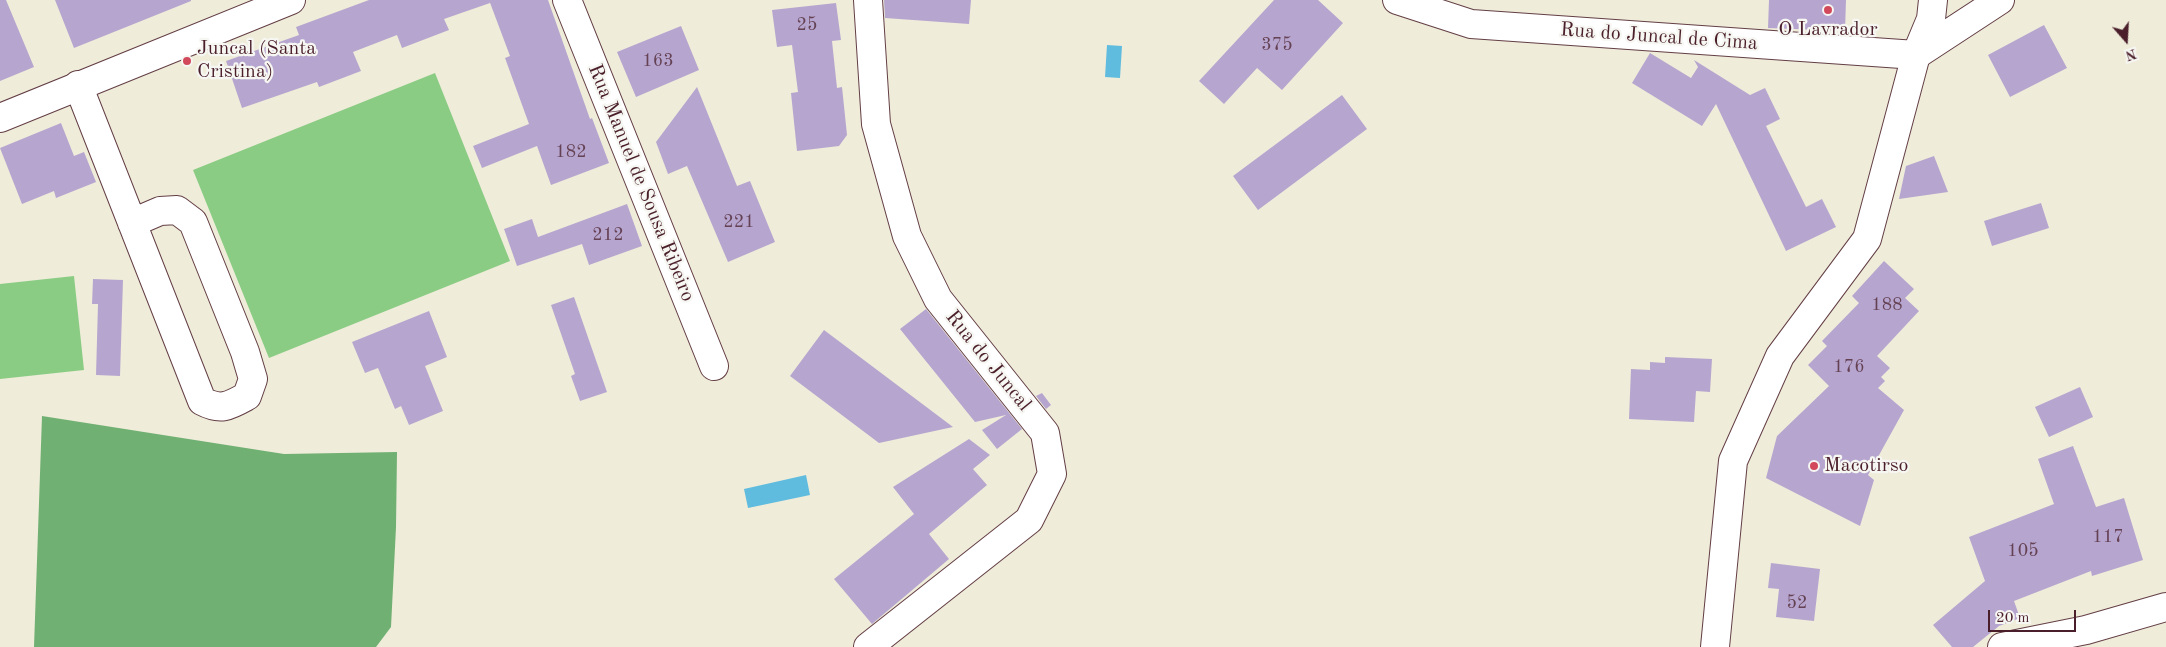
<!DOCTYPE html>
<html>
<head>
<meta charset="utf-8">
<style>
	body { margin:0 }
	#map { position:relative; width:2166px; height:647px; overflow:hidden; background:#efecda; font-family:"Old Standard TT",serif }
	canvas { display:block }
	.north { position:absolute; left:2101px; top:15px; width:50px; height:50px; -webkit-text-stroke:4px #f6f6f2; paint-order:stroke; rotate:161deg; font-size:14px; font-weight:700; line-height:20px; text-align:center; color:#4a1f2b }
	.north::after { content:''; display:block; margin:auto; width:18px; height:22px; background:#4a1f2b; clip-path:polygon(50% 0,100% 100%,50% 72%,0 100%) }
	.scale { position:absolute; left:1988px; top:610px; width:88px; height:22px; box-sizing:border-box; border:2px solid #4a1f2b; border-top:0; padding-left:6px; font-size:15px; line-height:18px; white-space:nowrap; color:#4a1f2b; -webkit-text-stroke:4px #f6f6f2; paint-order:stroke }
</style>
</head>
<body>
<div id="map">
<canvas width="2166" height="647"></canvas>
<div class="north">N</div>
<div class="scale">20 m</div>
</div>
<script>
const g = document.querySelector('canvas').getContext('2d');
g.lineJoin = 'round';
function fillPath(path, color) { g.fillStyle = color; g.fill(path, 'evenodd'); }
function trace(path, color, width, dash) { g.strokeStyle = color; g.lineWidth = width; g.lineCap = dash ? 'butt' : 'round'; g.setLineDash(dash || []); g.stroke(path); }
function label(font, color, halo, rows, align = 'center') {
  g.font = font + ' "Old Standard TT",serif'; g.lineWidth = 4.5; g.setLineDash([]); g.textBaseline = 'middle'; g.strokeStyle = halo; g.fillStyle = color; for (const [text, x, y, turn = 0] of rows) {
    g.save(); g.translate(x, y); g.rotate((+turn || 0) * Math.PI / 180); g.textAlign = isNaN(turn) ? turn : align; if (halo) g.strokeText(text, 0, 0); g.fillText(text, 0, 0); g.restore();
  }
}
fillPath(new Path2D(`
	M 435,73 L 510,261 L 269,358 L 193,170 Z
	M 74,276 L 84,370 L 0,379 L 0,284 Z`), '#8bcc84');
fillPath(new Path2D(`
	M 42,416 L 284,454 L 397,452 L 396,527 L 391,627 L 376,647 L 34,647 Z`), '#70b072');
fillPath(new Path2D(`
	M 1107,45 L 1122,46 L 1120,78 L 1105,77 Z
	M 806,475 L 810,495 L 748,508 L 744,489 Z`), '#60bcde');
fillPath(new Path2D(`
	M 0,0 L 6,0 L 34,67 L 0,81 Z
	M 55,0 L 191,0 L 191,1 L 74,48 Z
	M 369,0 L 489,0 L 490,3 L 444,19 L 449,30 L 402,48 L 397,35 L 353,52 L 361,71 L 319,87 L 317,82 L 242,108 L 226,61 L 299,35 L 296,27 Z
	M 489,0 L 548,0 L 590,119 L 592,118 L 609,163 L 551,185 L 537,146 L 482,168 L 473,146 L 529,124 L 505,58 L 510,56 Z
	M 884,0 L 971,0 L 969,24 L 885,18 Z
	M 1274,0 L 1318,0 L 1343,23 L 1282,90 L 1257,68 L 1224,104 L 1199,81 Z
	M 1769,0 L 1846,0 L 1845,31 L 1768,28 Z
	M 836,3 L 841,40 L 832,41 L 837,88 L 842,87 L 847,135 L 839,146 L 797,151 L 791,93 L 798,92 L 792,45 L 777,47 L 772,10 Z
	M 2044,25 L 2067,68 L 2010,97 L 1988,55 Z
	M 681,26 L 699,70 L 636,97 L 617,52 Z
	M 1650,53 L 1691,78 L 1698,67 L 1694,60 L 1750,95 L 1765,88 L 1780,119 L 1766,126 L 1806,207 L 1822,199 L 1836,227 L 1786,251 L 1716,104 L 1702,126 L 1632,83 Z
	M 697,87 L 737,186 L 750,181 L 775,242 L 728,262 L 687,166 L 668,174 L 656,142 Z
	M 1342,95 L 1367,129 L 1258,210 L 1233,176 Z
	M 61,123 L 74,156 L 84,152 L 96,182 L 56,198 L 54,191 L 22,204 L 0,148 Z
	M 1934,156 L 1948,192 L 1899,199 L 1906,166 Z
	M 2041,203 L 2049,228 L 1992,246 L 1984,221 Z
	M 627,204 L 642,246 L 589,265 L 582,244 L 517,266 L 504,229 L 532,219 L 538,237 Z
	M 1884,261 L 1914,289 L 1905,298 L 1919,311 L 1877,356 L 1890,368 L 1881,377 L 1885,381 L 1878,388 L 1904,410 L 1868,475 L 1874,480 L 1860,526 L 1766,478 L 1777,436 L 1829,386 L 1808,365 L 1827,346 L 1822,341 L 1859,303 L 1852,296 Z
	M 93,279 L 123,280 L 120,376 L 96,375 L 98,304 L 92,304 Z
	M 574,297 L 607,392 L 580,401 L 571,376 L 575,374 L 551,305 Z
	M 926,309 L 1022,429 L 997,449 L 982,430 L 1006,415 L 975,422 L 900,329 Z
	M 429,311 L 447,357 L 425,366 L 443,411 L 409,425 L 401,406 L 395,409 L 378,368 L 365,373 L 352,342 Z
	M 824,330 L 953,427 L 879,443 L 790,376 Z
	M 1665,357 L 1712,359 L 1710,392 L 1696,391 L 1694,422 L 1629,419 L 1631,369 L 1650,370 L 1650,362 L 1665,363 Z
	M 2080,387 L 2093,417 L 2049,437 L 2035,407 Z
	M 1042,393 L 1051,405 L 1046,409 L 1036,396 Z
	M 969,439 L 990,455 L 973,469 L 987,485 L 929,534 L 949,559 L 872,624 L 834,579 L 914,514 L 893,487 Z
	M 2073,446 L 2096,507 L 2124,498 L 2143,560 L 2092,576 L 2091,571 L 2014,601 L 2020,618 L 1999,626 L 1973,647 L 1952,647 L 1933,625 L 1985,581 L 1969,537 L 2054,504 L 2038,459 Z
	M 1771,563 L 1820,569 L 1814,621 L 1776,617 L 1779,589 L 1768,588 Z`), '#b6a6cf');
const minor = new Path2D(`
	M 567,0 L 714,366
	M 78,85 L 202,401 C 221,411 229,406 247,396 L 253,379 L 245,352 L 193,222 L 177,210 L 160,211 L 132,223
	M 868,647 L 1029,520 L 1052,474 L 1045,433 L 938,299 L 907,236 L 876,124 L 868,0
	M 1715,647 L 1733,461 L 1780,356 L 1867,239 L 1916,55 L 1931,19 L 1933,0
	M 2002,647 L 2086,630 L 2166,607`);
const tertiary = new Path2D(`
	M 1397,0 L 1471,24 L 1916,55 L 2000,0
	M 0,118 L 291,0`);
trace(minor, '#633e45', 30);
trace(tertiary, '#633e45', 30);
trace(minor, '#fff', 28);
trace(tertiary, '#fff', 28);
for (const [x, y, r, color] of [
	[1828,10,5,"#d1495b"],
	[187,61,5,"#d1495b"],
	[1814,466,5,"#d1495b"]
]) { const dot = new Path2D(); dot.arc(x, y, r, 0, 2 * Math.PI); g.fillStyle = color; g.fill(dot); trace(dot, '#f6f6f2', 2); }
label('18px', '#654154', null, [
	["25",807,25],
	["375",1277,45],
	["163",658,61],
	["182",571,152],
	["221",739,222],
	["212",608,235],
	["188",1887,305],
	["176",1849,367],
	["117",2108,537],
	["105",2023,551],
	["52",1797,603]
]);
label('20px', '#4a1f2b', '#f6f6f2', [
	["O Lavrador",1828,30,"center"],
	["Juncal (Santa",197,49],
	["Cristina)",197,72],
	["Macotirso",1824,466]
], 'left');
label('20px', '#4a1f2b', '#f6f6f2', [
	["Rua do Juncal de Cima",1659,37,4],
	["Rua Manuel de Sousa Ribeiro",641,183,68],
	["Rua do Juncal",988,361,51]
]);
</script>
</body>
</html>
